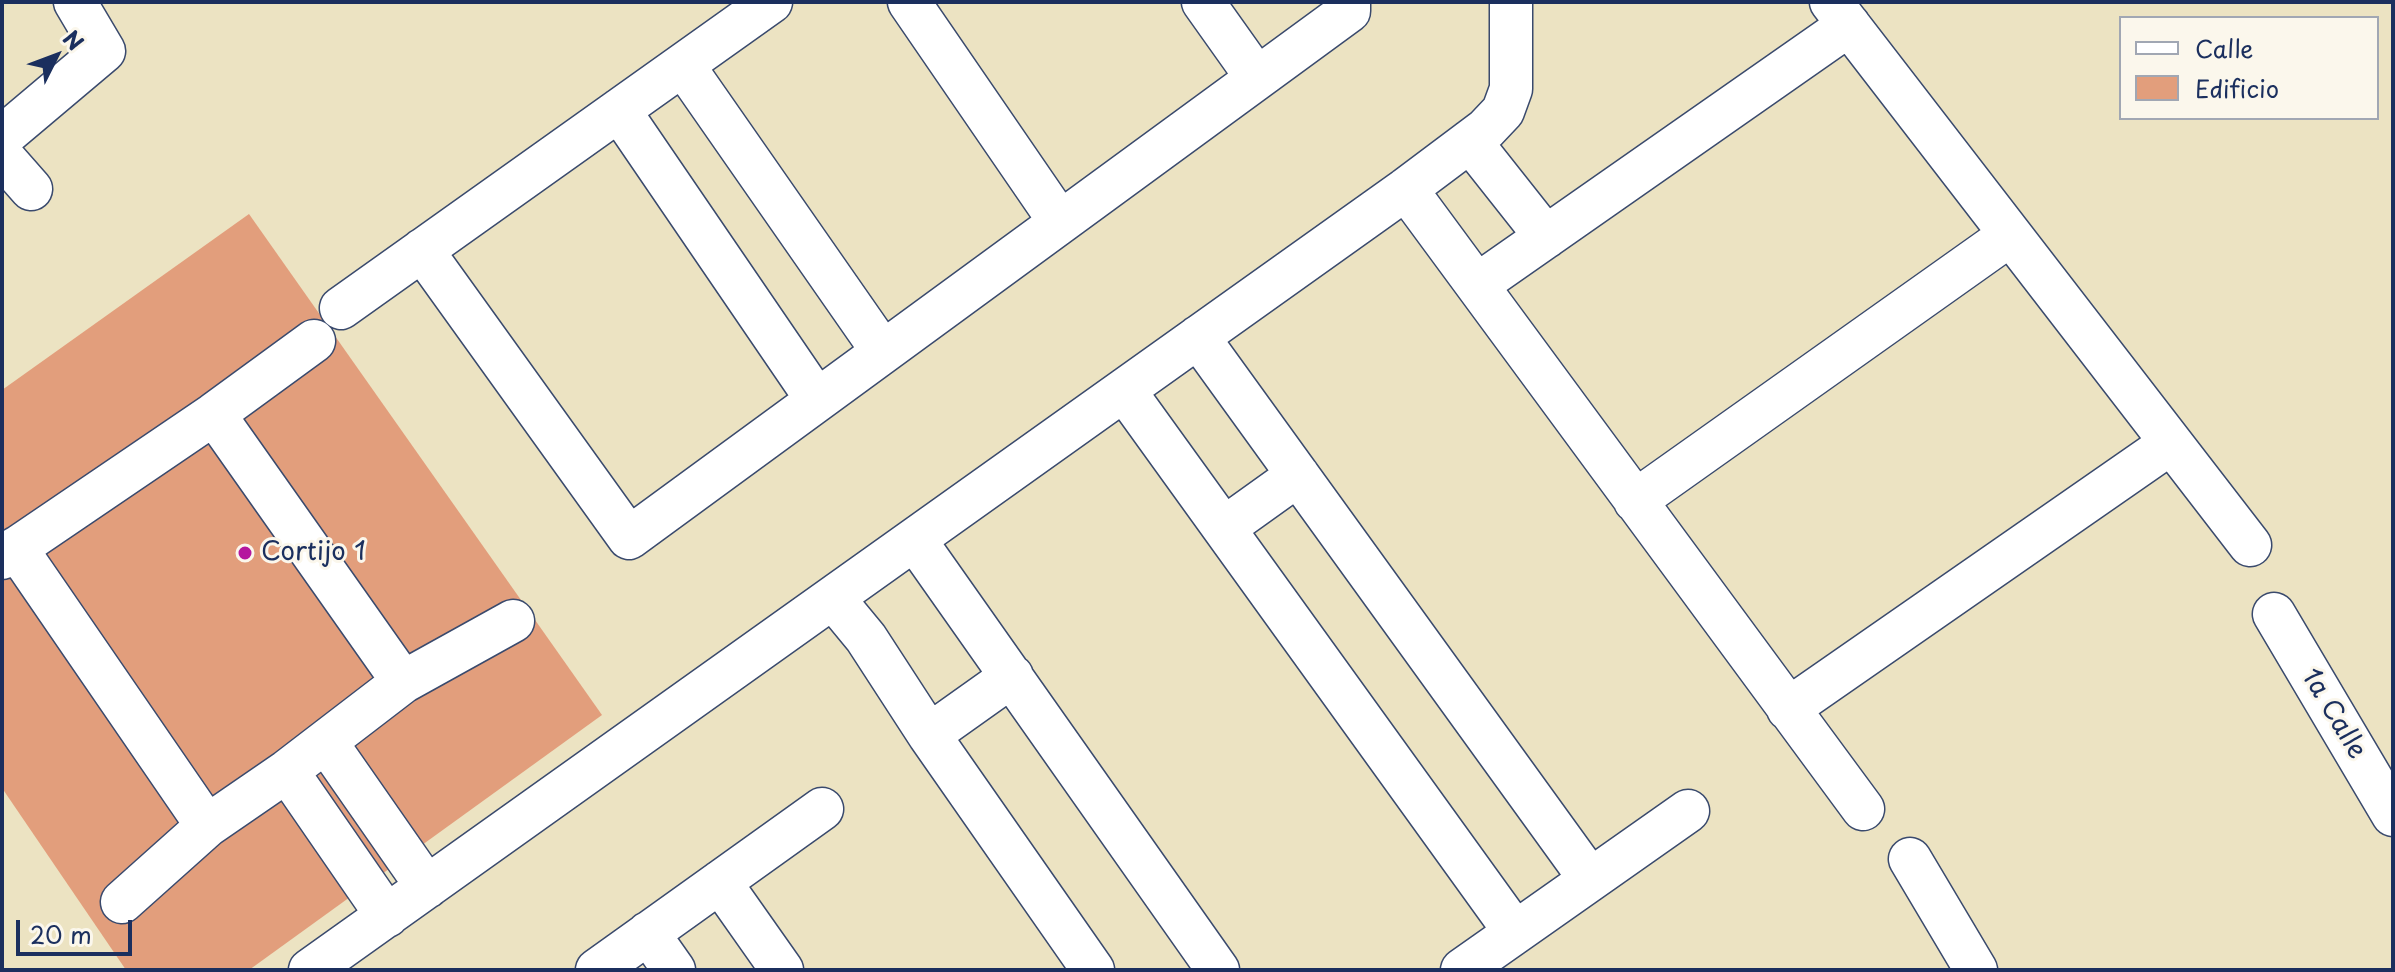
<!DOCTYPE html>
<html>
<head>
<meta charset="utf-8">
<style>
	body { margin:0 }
	#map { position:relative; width:2395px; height:972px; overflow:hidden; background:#ece3c2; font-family:"Playpen Sans",sans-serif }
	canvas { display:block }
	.frame { position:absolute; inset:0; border:4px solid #1b2f5e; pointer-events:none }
	.legend { position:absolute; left:2119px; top:16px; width:260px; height:104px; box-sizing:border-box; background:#fbf7ec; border:2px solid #a1a7b3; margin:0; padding:10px 14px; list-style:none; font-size:24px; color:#1b2f5e }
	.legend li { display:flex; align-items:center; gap:16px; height:40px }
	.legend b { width:40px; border:2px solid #a1a7b3 }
	.north { position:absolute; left:16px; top:16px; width:80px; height:80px; -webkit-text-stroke:6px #fbf7ec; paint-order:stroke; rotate:48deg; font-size:22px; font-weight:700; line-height:32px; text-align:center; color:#1b2f5e }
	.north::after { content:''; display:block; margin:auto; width:28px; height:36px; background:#1b2f5e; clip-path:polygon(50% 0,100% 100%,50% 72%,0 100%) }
	.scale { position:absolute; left:16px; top:920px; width:116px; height:36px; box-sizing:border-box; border:4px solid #1b2f5e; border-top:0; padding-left:10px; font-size:24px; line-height:28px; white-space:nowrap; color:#1b2f5e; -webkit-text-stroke:6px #fbf7ec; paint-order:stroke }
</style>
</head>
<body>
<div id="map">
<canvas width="2395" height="972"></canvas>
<div class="frame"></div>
<ul class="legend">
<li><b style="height:10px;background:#fff"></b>Calle</li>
<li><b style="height:22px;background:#e29e7c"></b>Edificio</li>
</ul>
<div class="north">N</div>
<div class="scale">20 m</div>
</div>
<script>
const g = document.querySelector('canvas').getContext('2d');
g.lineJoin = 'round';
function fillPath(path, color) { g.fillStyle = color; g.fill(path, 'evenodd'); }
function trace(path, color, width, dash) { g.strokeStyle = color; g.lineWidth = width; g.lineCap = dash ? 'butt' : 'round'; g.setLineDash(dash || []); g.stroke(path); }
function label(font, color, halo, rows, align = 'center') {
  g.font = font + ' "Playpen Sans",sans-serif'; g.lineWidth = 6; g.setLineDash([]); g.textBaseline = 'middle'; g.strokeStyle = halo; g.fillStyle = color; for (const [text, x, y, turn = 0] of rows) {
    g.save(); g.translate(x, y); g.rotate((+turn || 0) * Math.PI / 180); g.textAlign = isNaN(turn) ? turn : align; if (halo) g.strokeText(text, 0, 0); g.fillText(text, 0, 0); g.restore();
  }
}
fillPath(new Path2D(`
	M 249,214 L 602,715 L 249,970 L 126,970 L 2,788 L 2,390 Z`), '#e29e7c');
const minor = new Path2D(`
	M 909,2 L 1060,222
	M 1203,2 L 1257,78
	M 1831,2 L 2250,545
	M 683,65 L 883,352
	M 619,110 L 817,400
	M 2,137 L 104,51 L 75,2
	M 1470,141 L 1546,237
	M 2,156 L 31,189
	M 1406,189 L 1863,809
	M 422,250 L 629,538 L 1349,11 L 1349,2
	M 1477,285 L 1849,25
	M 341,308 L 771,2
	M 1198,337 L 1590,879
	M 1124,390 L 1515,932
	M 214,414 L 403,682
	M 1635,501 L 2010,235
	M 1224,528 L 1298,475
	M 915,540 L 1218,970
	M 16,548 L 207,826
	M 2,558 L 214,414 L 314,341
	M 833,598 L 866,638 L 929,735 L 1093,970
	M 2274,614 L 2393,815
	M 1788,709 L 2171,443
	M 929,735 L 1012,676
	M 326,742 L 427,887
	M 287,771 L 387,916
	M 1910,859 L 1976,970
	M 720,882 L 782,970
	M 122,902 L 207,826 L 287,771 L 403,682 L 513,621
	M 648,933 L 674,970
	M 310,970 L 1406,189 L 1486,129 L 1503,111 L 1511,89 L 1511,2
	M 597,970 L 822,809
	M 1462,970 L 1688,811`);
trace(minor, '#3a4a6d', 45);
trace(minor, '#fff', 42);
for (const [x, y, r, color] of [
	[245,553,8,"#b5179e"]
]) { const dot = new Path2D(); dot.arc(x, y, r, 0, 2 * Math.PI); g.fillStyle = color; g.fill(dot); trace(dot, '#fbf7ec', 3); }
label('26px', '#1b2f5e', '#fbf7ec', [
	["Cortijo 1",261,553]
], 'left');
label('26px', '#1b2f5e', '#fbf7ec', [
	["1a Calle",2333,714,59]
]);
</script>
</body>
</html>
